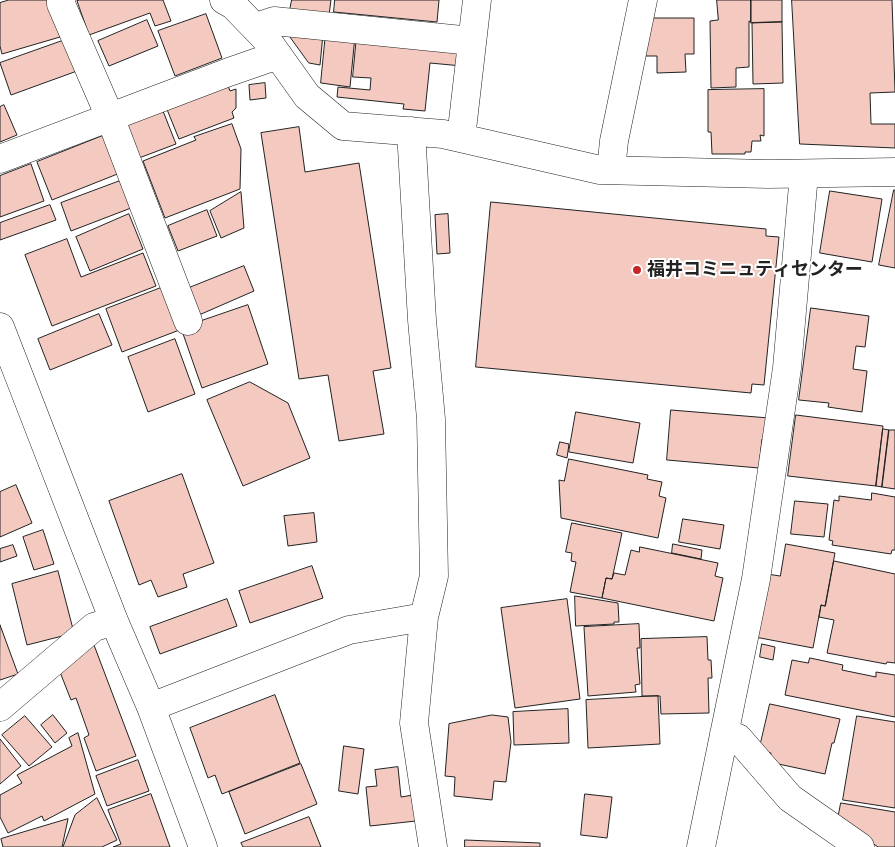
<!DOCTYPE html>
<html>
<head>
<meta charset="utf-8">
<style>
	body { margin:0 }
	canvas { display:block; background:#fff }
</style>
</head>
<body>
<canvas width="895" height="847"></canvas>
<script>
const g = document.querySelector('canvas').getContext('2d');
g.lineJoin = 'round';
function fillPath(path, color) { g.fillStyle = color; g.fill(path, 'evenodd'); }
function trace(path, color, width, dash) { g.strokeStyle = color; g.lineWidth = width; g.lineCap = dash ? 'butt' : 'round'; g.setLineDash(dash || []); g.stroke(path); }
function label(font, color, halo, rows, align = 'center') {
  g.font = font + ' "Fira Sans Condensed","Noto Sans JP",sans-serif'; g.lineWidth = 4; g.setLineDash([]); g.textBaseline = 'middle'; g.strokeStyle = halo; g.fillStyle = color; for (const [text, x, y, turn = 0] of rows) {
    g.save(); g.translate(x, y); g.rotate((+turn || 0) * Math.PI / 180); g.textAlign = isNaN(turn) ? turn : align; if (halo) g.strokeText(text, 0, 0); g.fillText(text, 0, 0); g.restore();
  }
}
const building = new Path2D(`
	M 9,0 L 50,0 L 60,37 L 2,54 L 0,46 L 0,3 Z
	M 80,0 L 163,0 L 171,21 L 155,26 L 150,13 L 89,35 L 77,1 Z
	M 292,0 L 331,0 L 329,15 L 290,10 Z
	M 335,0 L 439,0 L 437,22 L 334,12 Z
	M 717,0 L 751,0 L 751,22 L 749,21 L 749,67 L 736,68 L 736,87 L 711,88 L 710,21 L 718,20 Z
	M 751,0 L 782,0 L 782,22 L 751,23 Z
	M 792,0 L 892,0 L 895,92 L 870,93 L 871,124 L 895,124 L 895,148 L 800,144 Z
	M 206,14 L 222,58 L 175,76 L 158,31 Z
	M 644,18 L 694,18 L 694,54 L 685,54 L 686,72 L 657,73 L 657,56 L 644,56 Z
	M 147,20 L 158,46 L 109,66 L 98,41 Z
	M 782,22 L 783,83 L 753,84 L 752,23 Z
	M 286,31 L 323,34 L 320,65 L 309,63 Z
	M 326,32 L 355,36 L 350,87 L 321,83 Z
	M 357,35 L 464,44 L 462,66 L 430,63 L 425,111 L 403,109 L 404,104 L 337,97 L 338,87 L 370,90 L 371,78 L 353,77 Z
	M 65,40 L 77,71 L 11,95 L 0,63 Z
	M 227,83 L 230,91 L 236,89 L 236,108 L 232,112 L 234,118 L 179,139 L 166,107 Z
	M 265,83 L 266,98 L 250,100 L 249,85 Z
	M 764,89 L 764,136 L 760,135 L 761,141 L 752,141 L 751,152 L 745,152 L 745,154 L 712,154 L 711,132 L 708,132 L 708,90 Z
	M 4,105 L 17,135 L 0,142 L 0,107 Z
	M 163,111 L 176,144 L 139,158 L 126,125 Z
	M 232,124 L 241,149 L 240,189 L 165,218 L 143,161 L 196,140 L 194,137 Z
	M 299,127 L 305,172 L 359,163 L 391,368 L 373,371 L 384,434 L 339,441 L 328,375 L 299,379 L 261,133 Z
	M 105,135 L 120,173 L 52,200 L 37,162 Z
	M 31,164 L 44,201 L 0,217 L 0,176 Z
	M 120,181 L 131,208 L 71,231 L 61,203 Z
	M 894,190 L 895,190 L 895,268 L 879,265 Z
	M 830,191 L 882,199 L 872,262 L 820,253 Z
	M 241,192 L 244,228 L 221,238 L 210,211 Z
	M 491,202 L 766,229 L 766,236 L 779,237 L 764,385 L 752,384 L 751,393 L 476,367 Z
	M 50,205 L 56,220 L 0,240 L 0,223 Z
	M 207,210 L 217,236 L 178,251 L 168,226 Z
	M 129,214 L 143,249 L 90,271 L 76,237 Z
	M 448,214 L 450,253 L 437,254 L 435,215 Z
	M 67,239 L 81,277 L 143,253 L 156,286 L 52,326 L 25,255 Z
	M 244,266 L 254,291 L 199,315 L 189,288 Z
	M 166,286 L 182,329 L 122,352 L 106,309 Z
	M 248,305 L 268,364 L 202,388 L 181,328 Z
	M 811,308 L 869,316 L 865,347 L 856,346 L 853,369 L 867,371 L 862,412 L 828,407 L 829,403 L 799,400 Z
	M 99,314 L 112,345 L 50,370 L 38,339 Z
	M 175,339 L 195,394 L 148,412 L 128,357 Z
	M 250,382 L 288,403 L 310,458 L 243,486 L 207,400 Z
	M 671,410 L 769,418 L 767,439 L 762,439 L 759,468 L 667,460 Z
	M 576,412 L 640,423 L 633,463 L 569,452 Z
	M 796,415 L 883,426 L 876,486 L 788,476 Z
	M 883,429 L 889,430 L 882,487 L 876,486 Z
	M 889,430 L 895,430 L 895,489 L 882,487 Z
	M 560,442 L 569,444 L 567,458 L 557,455 Z
	M 569,459 L 648,475 L 647,479 L 662,482 L 659,496 L 666,498 L 658,538 L 561,518 L 559,480 L 564,481 Z
	M 182,474 L 214,563 L 183,574 L 187,587 L 158,597 L 151,580 L 139,585 L 109,501 Z
	M 16,485 L 32,523 L 0,537 L 0,492 Z
	M 872,493 L 895,497 L 895,550 L 892,550 L 891,554 L 832,545 L 833,541 L 829,540 L 834,500 L 839,501 L 839,496 L 871,500 Z
	M 795,501 L 828,504 L 824,537 L 791,534 Z
	M 314,513 L 317,542 L 288,546 L 284,516 Z
	M 683,519 L 724,525 L 720,549 L 679,542 Z
	M 572,523 L 622,533 L 612,579 L 606,578 L 602,598 L 570,592 L 576,562 L 571,561 L 572,553 L 566,552 Z
	M 43,530 L 54,564 L 34,570 L 23,537 Z
	M 673,544 L 702,550 L 701,559 L 672,553 Z
	M 786,544 L 835,553 L 825,606 L 821,605 L 813,648 L 755,637 L 767,574 L 780,576 Z
	M 13,545 L 17,556 L 0,562 L 0,549 Z
	M 640,547 L 718,563 L 715,576 L 723,578 L 714,621 L 602,598 L 606,578 L 612,579 L 614,573 L 625,575 L 631,550 L 639,552 Z
	M 834,561 L 895,574 L 895,663 L 887,662 L 886,664 L 827,653 L 834,620 L 819,617 L 821,605 L 825,606 Z
	M 312,566 L 323,598 L 250,623 L 239,591 Z
	M 58,571 L 74,633 L 27,645 L 12,584 Z
	M 575,596 L 618,603 L 619,622 L 614,622 L 614,624 L 576,626 Z
	M 227,599 L 237,626 L 160,654 L 150,627 Z
	M 567,599 L 580,699 L 515,708 L 501,608 Z
	M 639,624 L 640,648 L 637,648 L 640,684 L 635,685 L 636,692 L 588,696 L 584,627 Z
	M 0,625 L 18,674 L 0,680 Z
	M 707,637 L 708,660 L 711,660 L 712,678 L 708,678 L 709,713 L 661,714 L 660,696 L 642,696 L 641,639 Z
	M 762,644 L 775,647 L 773,660 L 760,657 Z
	M 94,645 L 136,756 L 96,771 L 84,738 L 89,735 L 76,698 L 71,700 L 58,667 L 71,654 Z
	M 810,658 L 843,665 L 842,670 L 876,677 L 876,672 L 895,675 L 895,717 L 785,695 L 792,660 L 808,663 Z
	M 275,695 L 300,763 L 222,794 L 215,775 L 208,778 L 190,728 Z
	M 658,696 L 660,744 L 588,748 L 586,700 Z
	M 770,704 L 840,719 L 834,743 L 832,743 L 825,774 L 769,762 L 771,753 L 759,751 Z
	M 568,709 L 569,743 L 514,745 L 513,712 Z
	M 53,715 L 67,733 L 55,743 L 41,725 Z
	M 492,715 L 508,717 L 511,742 L 506,782 L 494,781 L 492,800 L 454,796 L 455,777 L 445,776 L 449,724 Z
	M 25,716 L 52,747 L 29,766 L 2,735 Z
	M 857,716 L 895,722 L 895,808 L 843,800 Z
	M 78,733 L 95,794 L 44,821 L 42,816 L 8,833 L 0,817 L 0,795 L 22,783 L 17,775 L 72,746 L 69,738 Z
	M 0,739 L 21,766 L 0,784 Z
	M 344,746 L 364,749 L 358,794 L 339,791 Z
	M 138,760 L 149,791 L 107,806 L 96,776 Z
	M 301,764 L 317,804 L 245,834 L 229,792 Z
	M 398,767 L 401,797 L 413,795 L 416,821 L 370,826 L 366,787 L 377,786 L 375,770 Z
	M 151,794 L 170,847 L 113,847 L 121,844 L 108,810 Z
	M 585,794 L 612,797 L 607,838 L 581,835 Z
	M 97,798 L 117,840 L 102,847 L 63,847 L 75,815 Z
	M 841,803 L 895,812 L 895,847 L 878,847 L 838,819 Z
	M 309,817 L 321,847 L 243,847 L 241,843 Z
	M 68,819 L 62,847 L 3,847 L 1,839 Z
	M 465,840 L 540,843 L 540,847 L 465,847 Z`);
fillPath(building, '#f3c9c0');
trace(building, '#222', 1);
const minor = new Path2D(`
	M 61,0 L 61,4 L 110,117 L 188,321
	M 224,0 L 233,5 L 267,40 L 307,96 L 343,126 L 443,134 L 600,170 L 768,174 L 895,172
	M 256,27 L 274,21 L 472,41
	M 461,138 L 477,0
	M 0,159 L 229,72 L 278,55
	M 611,170 L 614,141 L 643,0
	M 0,327 L 114,621 L 151,707 L 203,847
	M 424,617 L 414,723 L 433,847
	M 0,707 L 94,627 L 114,621
	M 151,707 L 349,630 L 424,617 L 434,576 L 431,419 L 422,320 L 411,131
	M 724,734 L 738,738 L 790,798 L 860,847
	M 701,847 L 756,579 L 787,368 L 804,174`);
trace(minor, '#222', 29);
trace(minor, '#fff', 28);
for (const [x, y, r, color] of [
	[637,270,5,"#c62828"]
]) { const dot = new Path2D(); dot.arc(x, y, r, 0, 2 * Math.PI); g.fillStyle = color; g.fill(dot); trace(dot, '#fff', 2); }
label('bold 18px', '#222', '#fff', [
	["福井コミニュティセンター",647,270]
], 'left');
</script>
</body>
</html>
